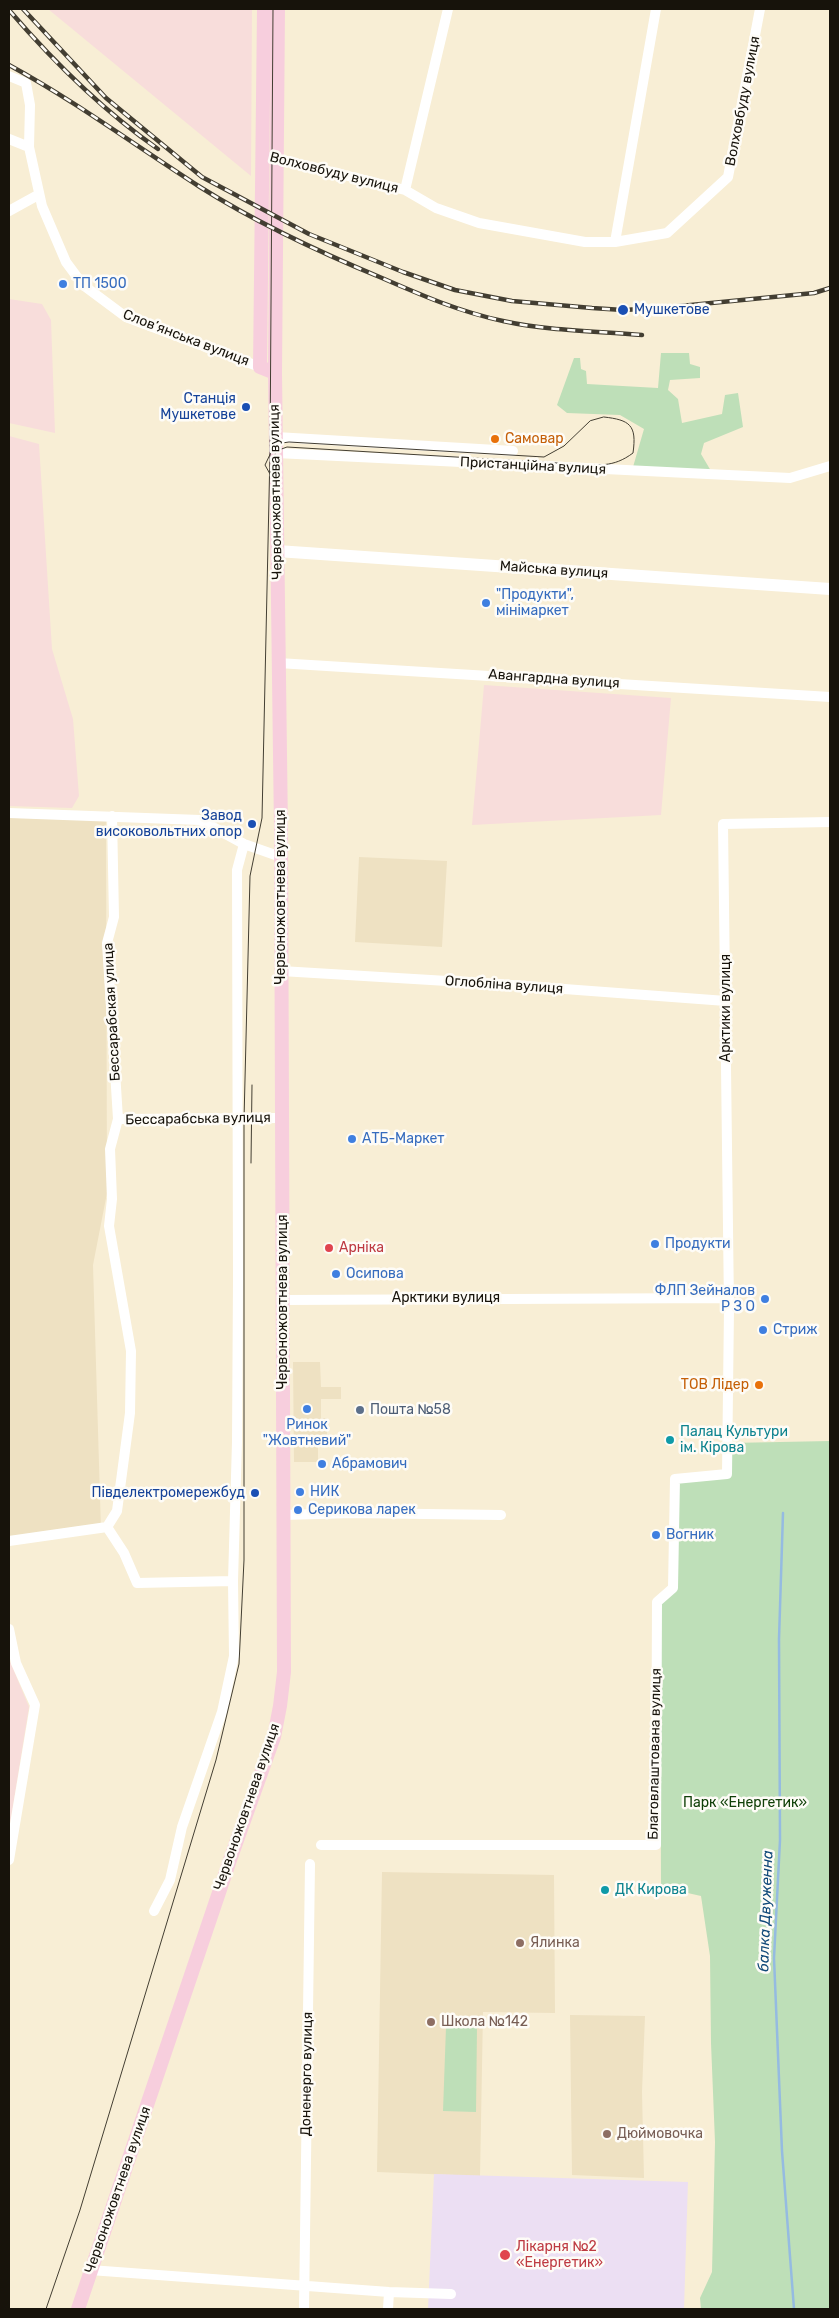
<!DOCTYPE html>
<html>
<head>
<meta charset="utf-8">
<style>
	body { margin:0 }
	#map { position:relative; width:839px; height:2318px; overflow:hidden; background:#f8eed5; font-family:Rubik,sans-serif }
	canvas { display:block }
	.frame { position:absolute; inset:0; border:10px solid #17130b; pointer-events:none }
</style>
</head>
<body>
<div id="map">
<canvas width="839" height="2318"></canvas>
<div class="frame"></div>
</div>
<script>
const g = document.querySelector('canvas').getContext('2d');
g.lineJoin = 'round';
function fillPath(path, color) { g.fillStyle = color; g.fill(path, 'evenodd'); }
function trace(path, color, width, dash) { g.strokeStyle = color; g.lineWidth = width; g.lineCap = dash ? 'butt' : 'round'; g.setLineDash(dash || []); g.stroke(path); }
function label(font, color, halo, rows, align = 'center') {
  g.font = font + ' Rubik,sans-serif'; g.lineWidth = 5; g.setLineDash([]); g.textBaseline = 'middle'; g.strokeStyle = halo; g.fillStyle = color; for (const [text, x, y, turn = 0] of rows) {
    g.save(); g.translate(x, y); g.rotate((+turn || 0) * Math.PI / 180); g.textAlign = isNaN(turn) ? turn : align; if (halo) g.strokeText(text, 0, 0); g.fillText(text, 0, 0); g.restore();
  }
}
fillPath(new Path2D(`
	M 9,817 L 106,820 L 107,1193 L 93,1265 L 101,1530 L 9,1543 Z
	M 359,857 L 447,861 L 442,947 L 355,942 Z
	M 293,1362 L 320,1362 L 321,1387 L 341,1387 L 341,1399 L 321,1399 L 321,1418 L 327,1418 L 327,1435 L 318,1435 L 318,1462 L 294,1462 Z
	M 382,1872 L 554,1875 L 555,2013 L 483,2012 L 480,2176 L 377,2172 Z
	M 570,2015 L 645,2016 L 642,2092 L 644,2178 L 572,2175 Z`), '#eee1c2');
fillPath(new Path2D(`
	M 48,9 L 252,9 L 251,176 Z
	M 9,299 L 42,304 L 51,320 L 55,433 L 9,423 Z
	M 9,436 L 39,444 L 52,649 L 73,719 L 79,796 L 72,808 L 9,806 Z
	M 484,685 L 671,698 L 661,815 L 472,825 Z
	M 9,1659 L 29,1707 L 9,1830 Z`), '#f8dddb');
fillPath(new Path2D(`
	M 434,2174 L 688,2182 L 684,2309 L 428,2309 Z`), '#ecdff3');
fillPath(new Path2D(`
	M 661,353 L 689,353 L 690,364 L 700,367 L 700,378 L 670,380 L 668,390 L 678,399 L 682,423 L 722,414 L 725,395 L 738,393 L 743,427 L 704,443 L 701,454 L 711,471 L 633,467 L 644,429 L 620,415 L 567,413 L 557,405 L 574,358 L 580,358 L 581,369 L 586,371 L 587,384 L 658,388 Z
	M 830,1441 L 830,2309 L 701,2309 L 700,2298 L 712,2272 L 715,2142 L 711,2043 L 710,1956 L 701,1896 L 661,1887 L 660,1604 L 675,1590 L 678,1481 L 729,1476 L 730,1443 Z
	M 446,2027 L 477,2027 L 476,2112 L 443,2111 Z`), '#bedfb8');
trace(new Path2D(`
	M 783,1513 L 779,1639 L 780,1840 L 774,1958 L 782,2151 L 794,2309`), '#95bbe1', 2.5);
trace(new Path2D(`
	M 9,76 L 26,83 L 30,105 L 29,147
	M 9,139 L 29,147 L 42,206 L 66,262 L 83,285 L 126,317 L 260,367
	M 271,157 L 405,190 L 436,208 L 479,223 L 585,242 L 615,242 L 667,233 L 728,177 L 760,9
	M 405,190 L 448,9
	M 9,211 L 38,195
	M 615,242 L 656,9
	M 276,437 L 513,451
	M 276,453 L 790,478 L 830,466
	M 278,663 L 830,697
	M 9,813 L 200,820 L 244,844 L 281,857
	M 112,816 L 114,917 L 107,943 L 118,1119
	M 281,971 L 497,984 L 726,1001
	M 283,1300 L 729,1298
	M 284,1515 L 352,1513 L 501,1515
	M 9,1541 L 107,1527
	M 233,1581 L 137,1583 L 124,1553 L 107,1527 L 117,1511 L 130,1413 L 131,1351 L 109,1226 L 112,1199 L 110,1149 L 118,1119 L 282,1118
	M 9,1629 L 16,1663 L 35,1705 L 9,1860
	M 321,1845 L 656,1845 L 657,1602 L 673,1588 L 675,1479 L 727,1474 L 729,1308 L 723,824 L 830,822
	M 154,1911 L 170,1880 L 182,1827 L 222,1712 L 234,1656 L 233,1581 L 237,1442 L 238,1278 L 237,870 L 244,844
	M 90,2270 L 389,2292 L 451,2294
	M 304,2309 L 310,1864
	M 388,2309 L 389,2292`), '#fff', 10);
trace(new Path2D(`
	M 277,551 L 830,589`), '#fff', 12);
trace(new Path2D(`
	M 264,9 L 260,367 L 275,373
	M 78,2309 L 231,1857 L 274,1737 L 280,1706 L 284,1672 L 281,830 L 275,373 L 278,9`), '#f7cedd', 14);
trace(new Path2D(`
	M 604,417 C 630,420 637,425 633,453 C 613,468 598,465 574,464 L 287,447 L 276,451 L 270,474 L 265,465 L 275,444 L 289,442 L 544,457 L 564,446 L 590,421 Z
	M 251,1163 L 252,1085
	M 46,2309 L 80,2210 L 216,1760 L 239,1664 L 244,1560 L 244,1120 L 250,876 L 262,818 L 270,452 L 273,9`), '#433e32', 1);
const rail = new Path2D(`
	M 23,9 L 106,98 L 202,177 L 309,234 L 403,272 L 455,290 L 512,301 L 592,308 L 623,310 L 660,308 L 814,293 L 830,288
	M 9,10 C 53,61 102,110 158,149
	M 9,65 C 75,101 136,146 200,187 C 257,223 319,252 382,278 C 421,295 460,312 503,321 C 548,331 596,331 642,335`);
trace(rail, '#433e32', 4.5);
trace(rail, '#fefcf7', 2.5, [8]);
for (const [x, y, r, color] of [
	[63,284,5,"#3f7fe0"],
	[623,310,6,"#1a4fb4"],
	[246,407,5,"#1a4fb4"],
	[495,439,5,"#e8710a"],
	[486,603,5,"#3f7fe0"],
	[252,824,5,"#1a4fb4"],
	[352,1139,5,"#3f7fe0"],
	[655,1244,5,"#3f7fe0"],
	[329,1248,5,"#e0444e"],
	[336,1274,5,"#3f7fe0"],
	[765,1299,5,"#3f7fe0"],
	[763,1330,5,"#3f7fe0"],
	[759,1385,5,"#e8710a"],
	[307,1409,5,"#3f7fe0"],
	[360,1410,5,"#5c6f8a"],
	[670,1440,5,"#0f9aa8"],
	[322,1464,5,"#3f7fe0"],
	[300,1492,5,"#3f7fe0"],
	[255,1493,5,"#1a4fb4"],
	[298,1510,5,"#3f7fe0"],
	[656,1535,5,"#3f7fe0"],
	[605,1890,5,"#0f9aa8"],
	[520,1943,5,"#8d6e63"],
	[431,2022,5,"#8d6e63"],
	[607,2134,5,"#8d6e63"],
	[505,2255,6,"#e0444e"]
]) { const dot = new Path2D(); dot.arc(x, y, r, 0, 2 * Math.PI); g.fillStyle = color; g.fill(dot); trace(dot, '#fefcf7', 2); }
label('14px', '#17130b', '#fefcf7', [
	["Волховбуду вулиця",743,101,-79],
	["Волховбуду вулиця",334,173,14],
	["Слов’янська вулиця",186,338,21],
	["Пристанційна вулиця",533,466,3],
	["Червоножовтнева вулиця",276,492,-91],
	["Майська вулиця",554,570,4],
	["Авангардна вулиця",554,679,4],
	["Червоножовтнева вулиця",281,897,-90],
	["Оглобліна вулиця",504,985,4],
	["Арктики вулиця",726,1008,-90],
	["Бессарабская улица",112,1012,-93],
	["Бессарабська вулиця",198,1119,-1],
	["Арктики вулиця",446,1298],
	["Червоножовтнева вулиця",283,1302,-90],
	["Благовлаштована вулиця",655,1754,-89],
	["Червоножовтнева вулиця",247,1807,-71],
	["Доненерго вулиця",307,2074,-89],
	["Червоножовтнева вулиця",118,2190,-71]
]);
label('14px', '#366cbe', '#fefcf7', [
	["ТП 1500",73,284],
	["\"Продукти\",",496,595],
	["мінімаркет",496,611],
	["АТБ-Маркет",362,1139],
	["Продукти",665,1244],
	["Осипова",346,1274],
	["ФЛП Зейналов",755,1291,"right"],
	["Р З О",755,1307,"right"],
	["Стриж",773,1330],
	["Ринок",307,1425,"center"],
	["\"Жовтневий\"",307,1441,"center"],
	["Абрамович",332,1464],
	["НИК",310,1492],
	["Серикова ларек",308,1510],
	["Вогник",666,1535]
], 'left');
label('14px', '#164399', '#fefcf7', [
	["Мушкетове",634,310,"left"],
	["Станція",236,399],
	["Мушкетове",236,415],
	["Завод",242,816],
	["високовольтних опор",242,832],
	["Півделектромережбуд",245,1493]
], 'right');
label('14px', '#c56008', '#fefcf7', [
	["Самовар",505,439],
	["ТОВ Лідер",749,1385,"right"]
], 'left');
label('14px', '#be3a42', '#fefcf7', [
	["Арніка",339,1248],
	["Лікарня №2",516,2247],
	["«Енергетик»",516,2263]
], 'left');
label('14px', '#4e5e75', '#fefcf7', [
	["Пошта №58",370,1410]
], 'left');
label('14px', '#0d838f', '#fefcf7', [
	["Палац Культури",680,1432],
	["ім. Кірова",680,1448],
	["ДК Кирова",615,1890]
], 'left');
label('14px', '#104008', '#fefcf7', [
	["Парк «Енергетик»",745,1803]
]);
label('14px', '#785e54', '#fefcf7', [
	["Ялинка",530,1943],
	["Школа №142",441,2022],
	["Дюймовочка",617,2134]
], 'left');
label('italic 15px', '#0f4878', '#fefcf7', [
	["балка Двуженна",766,1911,-88]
]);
</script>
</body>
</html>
